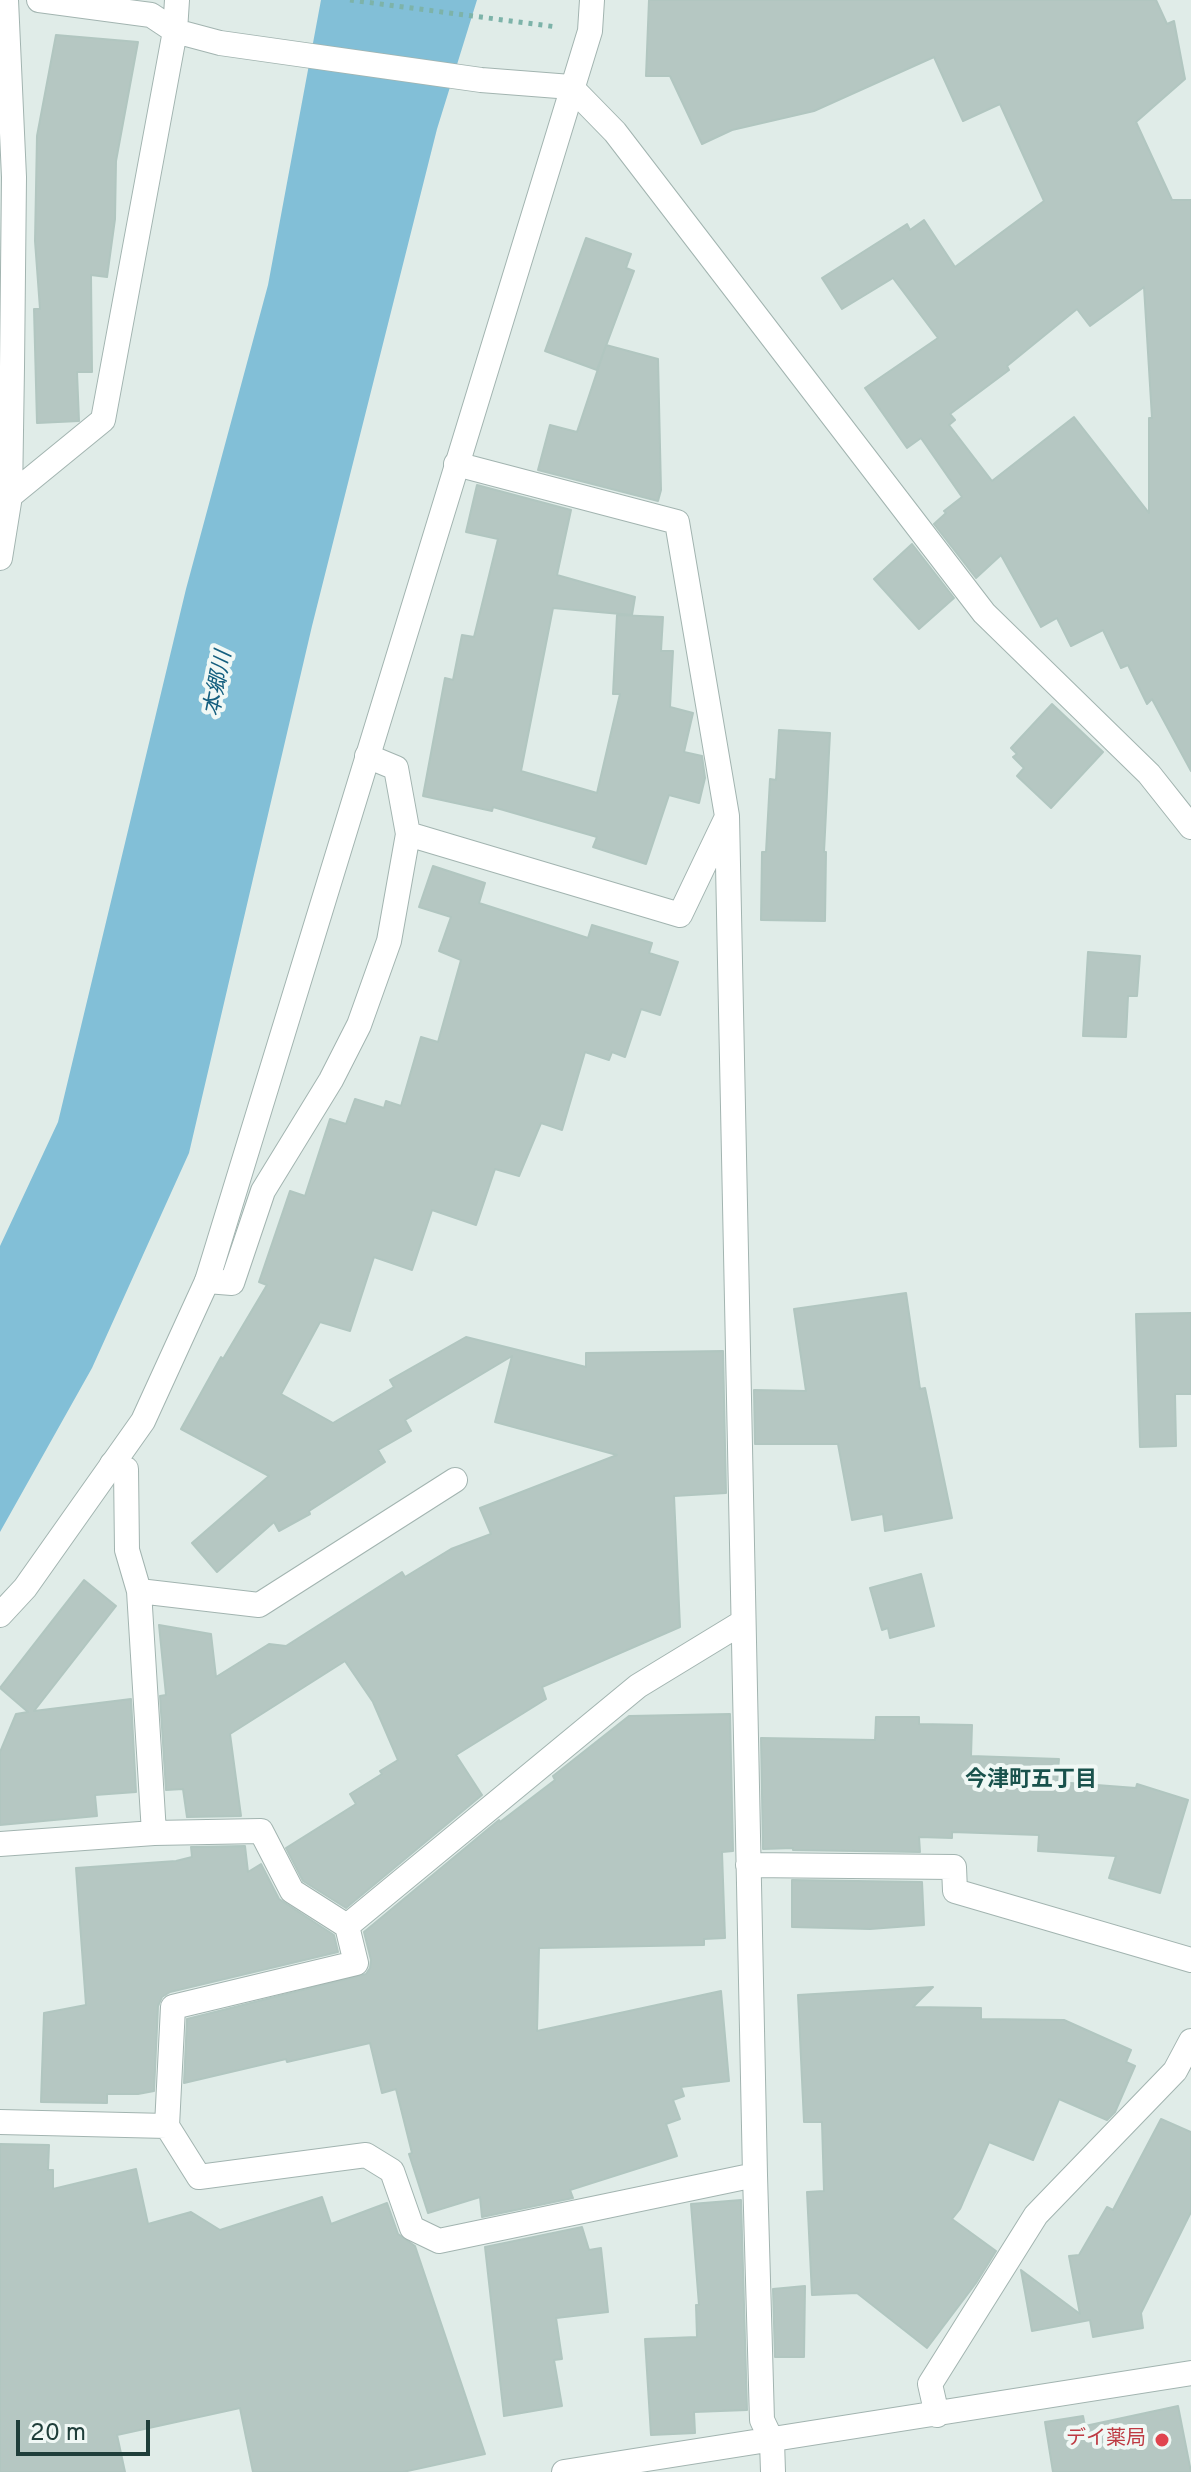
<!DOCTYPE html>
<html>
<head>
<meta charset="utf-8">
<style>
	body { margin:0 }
	#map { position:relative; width:1191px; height:2472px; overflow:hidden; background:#e0ece8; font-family:Overpass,sans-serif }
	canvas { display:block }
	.scale { position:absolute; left:16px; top:2420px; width:134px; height:36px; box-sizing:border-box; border:4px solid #1f3e3a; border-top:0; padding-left:10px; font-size:24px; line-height:28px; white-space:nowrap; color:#1f3e3a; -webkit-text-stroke:6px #f0f8f5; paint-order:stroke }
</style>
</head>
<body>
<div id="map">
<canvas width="1191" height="2472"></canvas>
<div class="scale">20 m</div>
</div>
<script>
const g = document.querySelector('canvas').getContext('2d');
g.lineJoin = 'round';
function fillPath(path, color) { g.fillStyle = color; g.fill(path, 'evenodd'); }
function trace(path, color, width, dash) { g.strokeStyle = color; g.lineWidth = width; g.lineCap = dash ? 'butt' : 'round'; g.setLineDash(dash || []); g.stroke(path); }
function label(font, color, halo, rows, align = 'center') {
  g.font = font + ' Overpass,"Noto Sans JP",sans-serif'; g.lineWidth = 8; g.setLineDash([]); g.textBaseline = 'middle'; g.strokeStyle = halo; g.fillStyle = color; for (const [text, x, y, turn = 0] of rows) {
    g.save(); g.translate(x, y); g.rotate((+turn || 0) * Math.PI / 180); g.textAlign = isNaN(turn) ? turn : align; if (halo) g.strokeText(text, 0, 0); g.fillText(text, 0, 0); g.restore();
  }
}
fillPath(new Path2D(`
	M 321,0 L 477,0 L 437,129 L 312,626 L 189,1153 L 92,1368 L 0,1532 L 0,1246 L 58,1122 L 186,589 L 268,285 Z`), '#82bfd7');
const building = new Path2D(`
	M 649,0 L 1156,0 L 1167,24 L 1174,21 L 1185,79 L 1136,122 L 1172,200 L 1191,200 L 1191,771 L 1152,699 L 1147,704 L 1128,665 L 1121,668 L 1103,630 L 1071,646 L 1057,618 L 1041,627 L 1001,555 L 976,578 L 934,524 L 946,513 L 944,511 L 962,497 L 921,438 L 907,448 L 865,388 L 938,338 L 893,278 L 842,309 L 822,278 L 907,224 L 910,230 L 924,220 L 955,267 L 1044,201 L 1000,104 L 963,121 L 934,57 L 814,111 L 732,130 L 702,144 L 670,76 L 646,76 ZM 1144,287 L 1152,418 L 1149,418 L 1149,513 L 1074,417 L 992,481 L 949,425 L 955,420 L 950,414 L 1009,370 L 1007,366 L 1077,309 L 1090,326 Z
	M 56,35 L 138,42 L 116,161 L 115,219 L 107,277 L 91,275 L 92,372 L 77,372 L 79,421 L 37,423 L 34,309 L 40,309 L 35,241 L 37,136 Z
	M 586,238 L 631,254 L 626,268 L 634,271 L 597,370 L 545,351 Z
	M 606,345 L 658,359 L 661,490 L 658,501 L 538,470 L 550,425 L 577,432 Z
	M 477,485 L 571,510 L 557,575 L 635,597 L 632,615 L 553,608 L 521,771 L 597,793 L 620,694 L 613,694 L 617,615 L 663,617 L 661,651 L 673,651 L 670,707 L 693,713 L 684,752 L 702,756 L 705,778 L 699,803 L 669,795 L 646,864 L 593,847 L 597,837 L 493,807 L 492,811 L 423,796 L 445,678 L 453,680 L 462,635 L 474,637 L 498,539 L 466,532 Z
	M 912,544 L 954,598 L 919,629 L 874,579 Z
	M 1052,704 L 1103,752 L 1051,808 L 1017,776 L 1024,768 L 1013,757 L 1017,754 L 1011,748 Z
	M 779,730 L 830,733 L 824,852 L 826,852 L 825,921 L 761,920 L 762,852 L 766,852 L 770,779 L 776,780 Z
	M 433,866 L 485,883 L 479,903 L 588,938 L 592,925 L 652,943 L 649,953 L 678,962 L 660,1015 L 641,1009 L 625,1057 L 612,1052 L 609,1060 L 585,1052 L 562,1130 L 541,1123 L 519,1176 L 495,1169 L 476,1225 L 432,1210 L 412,1270 L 374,1257 L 350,1331 L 320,1322 L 281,1394 L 333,1423 L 394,1387 L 390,1380 L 466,1337 L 586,1367 L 586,1353 L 723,1351 L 726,1493 L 674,1496 L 680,1627 L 542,1687 L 546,1699 L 456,1755 L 482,1795 L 346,1908 L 303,1881 L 286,1848 L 356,1804 L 350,1794 L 382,1774 L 380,1771 L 398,1760 L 373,1702 L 345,1661 L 230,1734 L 241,1816 L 187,1817 L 183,1789 L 166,1790 L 160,1696 L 166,1695 L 159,1625 L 211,1634 L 216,1677 L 269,1644 L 286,1646 L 402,1572 L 405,1577 L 451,1549 L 491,1534 L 480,1508 L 617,1455 L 495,1422 L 512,1356 L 405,1420 L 411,1431 L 378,1450 L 385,1462 L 309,1511 L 310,1514 L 279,1531 L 274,1522 L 217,1572 L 192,1543 L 269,1476 L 181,1429 L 221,1357 L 223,1359 L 267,1285 L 259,1282 L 290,1191 L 305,1196 L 330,1119 L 346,1124 L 355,1099 L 384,1108 L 386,1101 L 401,1106 L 421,1037 L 438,1042 L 461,960 L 439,951 L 451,917 L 419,907 Z
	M 1088,952 L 1140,956 L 1137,996 L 1128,996 L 1126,1037 L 1083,1036 Z
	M 906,1293 L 920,1389 L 925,1388 L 952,1518 L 885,1531 L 883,1514 L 852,1520 L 838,1444 L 755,1444 L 754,1390 L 806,1391 L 794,1309 Z
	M 1191,1313 L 1191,1394 L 1175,1394 L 1176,1446 L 1140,1447 L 1136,1314 Z
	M 921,1574 L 934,1626 L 890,1638 L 888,1628 L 882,1630 L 870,1588 Z
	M 84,1580 L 116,1606 L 34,1711 L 131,1699 L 136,1792 L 95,1795 L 97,1816 L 0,1825 L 0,1752 L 16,1714 L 28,1712 L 0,1688 Z
	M 730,1714 L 733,1851 L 722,1852 L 725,1938 L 704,1939 L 704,1945 L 539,1948 L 537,2031 L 721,1991 L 729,2081 L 681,2087 L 684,2096 L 673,2100 L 680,2119 L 666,2124 L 677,2156 L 570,2190 L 573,2198 L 482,2217 L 480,2197 L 428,2213 L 409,2154 L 412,2153 L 396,2089 L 382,2093 L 370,2043 L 287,2062 L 286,2059 L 184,2083 L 187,2019 L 366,1974 L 370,1968 L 371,1960 L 364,1932 L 499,1820 L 500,1822 L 555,1780 L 553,1776 L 629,1716 Z
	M 876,1717 L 919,1717 L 919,1724 L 972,1725 L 971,1756 L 1059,1759 L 1057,1782 L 1136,1788 L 1137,1784 L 1188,1800 L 1160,1893 L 1109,1878 L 1116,1856 L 1038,1851 L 1039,1835 L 952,1832 L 952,1838 L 919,1837 L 920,1852 L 793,1850 L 793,1848 L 763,1849 L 761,1738 L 875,1740 Z
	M 245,1846 L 248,1872 L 261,1864 L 279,1899 L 334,1935 L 338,1952 L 170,1992 L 162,1997 L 158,2006 L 154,2091 L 138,2094 L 107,2094 L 107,2103 L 41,2102 L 44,2013 L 86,2005 L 76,1868 L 176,1861 L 192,1857 L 191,1847 Z
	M 792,1880 L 922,1882 L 924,1925 L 870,1929 L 792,1927 Z
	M 933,1987 L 913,2007 L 981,2008 L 981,2019 L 1064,2020 L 1131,2050 L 1126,2062 L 1135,2066 L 1115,2112 L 1107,2120 L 1059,2099 L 1033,2160 L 989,2142 L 960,2209 L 952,2219 L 996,2251 L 976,2283 L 927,2348 L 857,2293 L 812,2295 L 807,2192 L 824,2191 L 822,2122 L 804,2122 L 798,1995 Z
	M 1161,2119 L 1191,2132 L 1191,2212 L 1141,2313 L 1143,2328 L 1093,2337 L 1090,2320 L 1032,2331 L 1021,2270 L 1080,2314 L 1069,2256 L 1079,2255 L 1107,2207 L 1113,2210 Z
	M 0,2144 L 49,2145 L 48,2170 L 53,2170 L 53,2189 L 136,2169 L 148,2224 L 191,2212 L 220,2230 L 322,2197 L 331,2224 L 387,2203 L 398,2234 L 415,2246 L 485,2454 L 403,2472 L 253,2472 L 240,2408 L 117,2435 L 125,2472 L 0,2472 Z
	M 741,2200 L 747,2410 L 694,2412 L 695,2433 L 651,2435 L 645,2339 L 697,2337 L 696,2305 L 699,2305 L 691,2204 Z
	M 582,2227 L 589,2250 L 601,2248 L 608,2312 L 556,2318 L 562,2359 L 554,2360 L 562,2406 L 504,2416 L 485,2247 Z
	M 805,2286 L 804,2357 L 775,2357 L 773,2289 Z
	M 1178,2406 L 1191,2472 L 1053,2472 L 1045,2422 L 1083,2416 L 1085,2426 Z`);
fillPath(building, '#b5c7c2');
trace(building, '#b1c6c0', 2);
const minor = new Path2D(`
	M 39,0 L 151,15 L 175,31 L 220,43 L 481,80 L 571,87 L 615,132 L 984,613 L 1149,774 L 1191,827
	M 10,496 L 103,420 L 175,31 L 177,0
	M 0,558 L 10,496 L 12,367 L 14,177 L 6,0
	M 367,756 L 396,768 L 408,834 L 680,915 L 725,821
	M 207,1281 L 232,1283 L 263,1191 L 331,1080 L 359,1025 L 389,941 L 408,834
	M 112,1464 L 126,1469 L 127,1550 L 139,1591 L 259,1605 L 455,1480
	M 0,1844 L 154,1833 L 139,1591
	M 748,1865 L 954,1867 L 955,1891 L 1191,1960
	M 347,1926 L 638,1686 L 743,1622
	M 0,2122 L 167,2126 L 173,2007 L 356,1963 L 347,1926 L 292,1891 L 261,1831 L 154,1833
	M 167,2126 L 199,2177 L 366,2155 L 392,2171 L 412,2228 L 439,2241 L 755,2175 L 727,816 L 677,522 L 456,464
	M 755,2175 L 762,2420 L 772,2441 L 773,2472
	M 937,2415 L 930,2384 L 1036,2215 L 1175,2071 L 1191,2041
	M 564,2472 L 1191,2373`);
const tertiary = new Path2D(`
	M 0,1615 L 25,1588 L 143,1421 L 207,1281 L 590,31 L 592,0`);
trace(minor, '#a2b4b0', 26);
trace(tertiary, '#a2b4b0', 26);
trace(new Path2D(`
	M 350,0 L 557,27`), '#7db3a9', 5, [4, 6]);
trace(minor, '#fff', 24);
trace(tertiary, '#fff', 24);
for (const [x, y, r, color] of [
	[1162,2440,8,"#e0444e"]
]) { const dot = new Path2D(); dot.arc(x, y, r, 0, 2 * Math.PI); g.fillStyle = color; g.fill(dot); trace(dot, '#f0f8f5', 3); }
label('20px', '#be3a42', '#f0f8f5', [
	["デイ薬局",1146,2440]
], 'right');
label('italic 22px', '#145f7f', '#f0f8f5', [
	["本郷川",220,684,-79]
]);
label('bold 22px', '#19524c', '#f0f8f5', [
	["今津町五丁目",1031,1782]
]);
</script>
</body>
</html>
